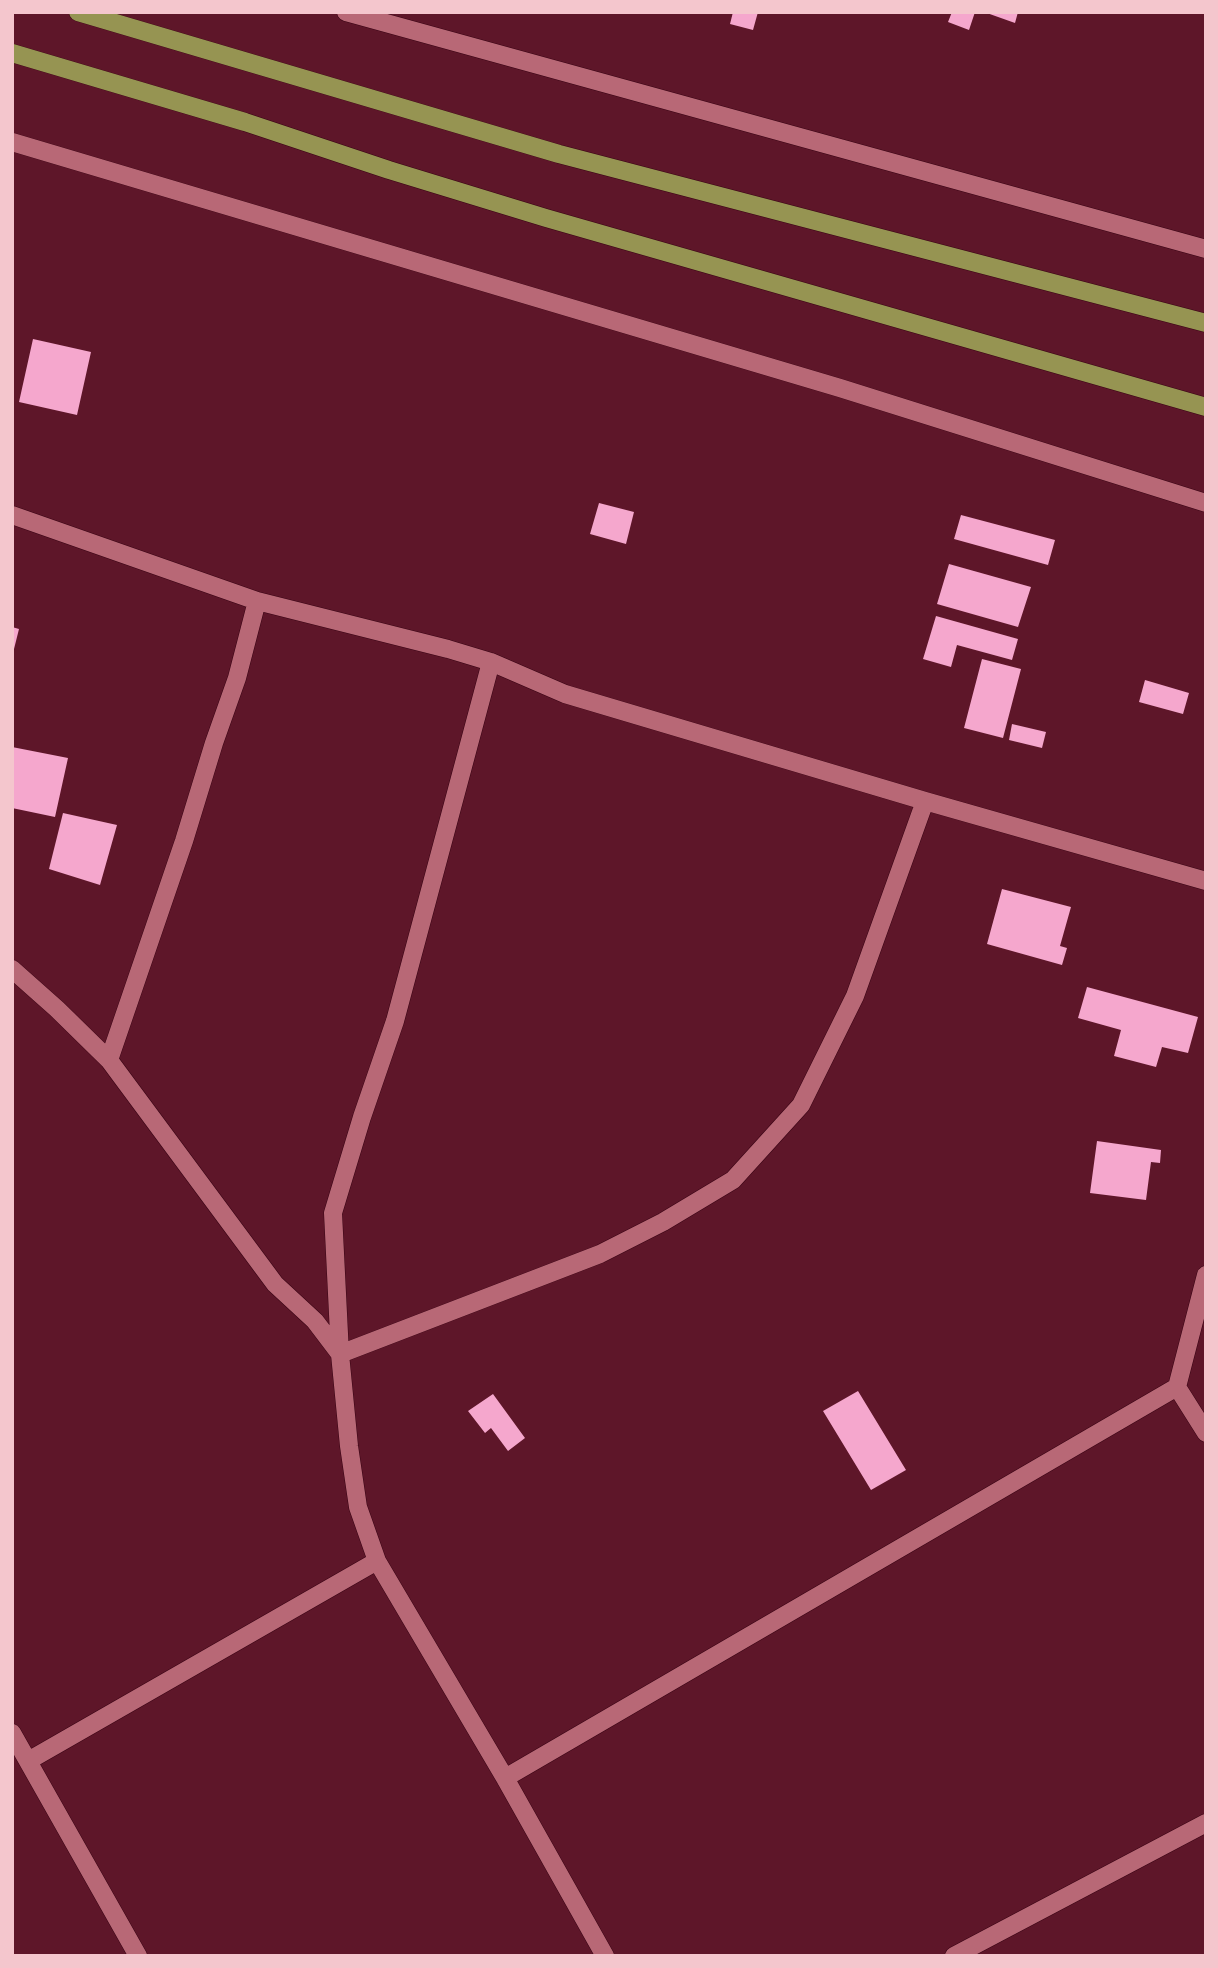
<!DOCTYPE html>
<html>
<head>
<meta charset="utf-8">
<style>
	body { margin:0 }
	#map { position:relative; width:1218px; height:1968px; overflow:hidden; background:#5e1629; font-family:"Noto Sans",sans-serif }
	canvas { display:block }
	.frame { position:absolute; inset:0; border:14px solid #f4c6cd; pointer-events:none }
</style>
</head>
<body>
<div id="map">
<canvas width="1218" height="1968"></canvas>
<div class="frame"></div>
</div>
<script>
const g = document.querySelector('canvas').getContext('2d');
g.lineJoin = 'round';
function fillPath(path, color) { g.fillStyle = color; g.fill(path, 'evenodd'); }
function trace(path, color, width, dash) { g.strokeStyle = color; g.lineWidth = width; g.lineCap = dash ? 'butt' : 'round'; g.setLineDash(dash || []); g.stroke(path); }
fillPath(new Path2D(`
	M 733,12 L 758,12 L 753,30 L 730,24 Z
	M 952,12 L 975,12 L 969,30 L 948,22 Z
	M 984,12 L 1018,12 L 1015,23 Z
	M 33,339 L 91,352 L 77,415 L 19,402 Z
	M 599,503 L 634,512 L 626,544 L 590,534 Z
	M 961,515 L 1055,540 L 1048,565 L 954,539 Z
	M 949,564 L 1031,587 L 1018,627 L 937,604 Z
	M 936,616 L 1018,639 L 1012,660 L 957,645 L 951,667 L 923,659 Z
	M 12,627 L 19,629 L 13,653 L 12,652 Z
	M 982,659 L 1021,669 L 1003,738 L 964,728 Z
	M 1145,680 L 1189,693 L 1183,714 L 1139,702 Z
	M 1012,724 L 1046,732 L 1042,748 L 1009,740 Z
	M 12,747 L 68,758 L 55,817 L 12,808 Z
	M 63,813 L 117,825 L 100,885 L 49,869 Z
	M 1002,889 L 1071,907 L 1060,946 L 1067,948 L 1062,965 L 987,944 Z
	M 1087,987 L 1198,1017 L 1188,1053 L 1162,1047 L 1156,1067 L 1114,1056 L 1121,1030 L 1078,1018 Z
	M 1097,1141 L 1161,1150 L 1160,1163 L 1151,1162 L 1146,1200 L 1090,1193 Z
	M 858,1391 L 906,1470 L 871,1490 L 823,1411 Z
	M 493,1394 L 525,1438 L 508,1451 L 491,1428 L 485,1433 L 468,1411 Z`), '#f5a7cd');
const street = new Path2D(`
	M 346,12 L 1206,249
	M 12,142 L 840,388 L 1206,503
	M 12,515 L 257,601 L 448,649 L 491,662 L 565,694 L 925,801 L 1206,881
	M 12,969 L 57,1009 L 109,1060 L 275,1284 L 315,1321 L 340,1354
	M 109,1060 L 184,841 L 214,743 L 237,678 L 257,601
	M 340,1354 L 333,1213 L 362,1117 L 395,1021 L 491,662
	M 1177,1387 L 1206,1433
	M 12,1733 L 138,1956
	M 28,1761 L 377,1561
	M 505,1778 L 1177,1387 L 1206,1275
	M 605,1956 L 505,1778 L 377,1561 L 358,1507 L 349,1446 L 340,1354 L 600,1254 L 663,1222 L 733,1180 L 801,1105 L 855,996 L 925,801
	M 954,1956 L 1206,1823`);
const primary = new Path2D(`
	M 78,12 L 559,154 L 1206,323
	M 12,53 L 245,122 L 389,170 L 546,218 L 1206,407`);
trace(street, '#390414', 19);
trace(primary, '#390414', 19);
trace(street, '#b86876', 18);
trace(primary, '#969452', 18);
</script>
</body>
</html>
